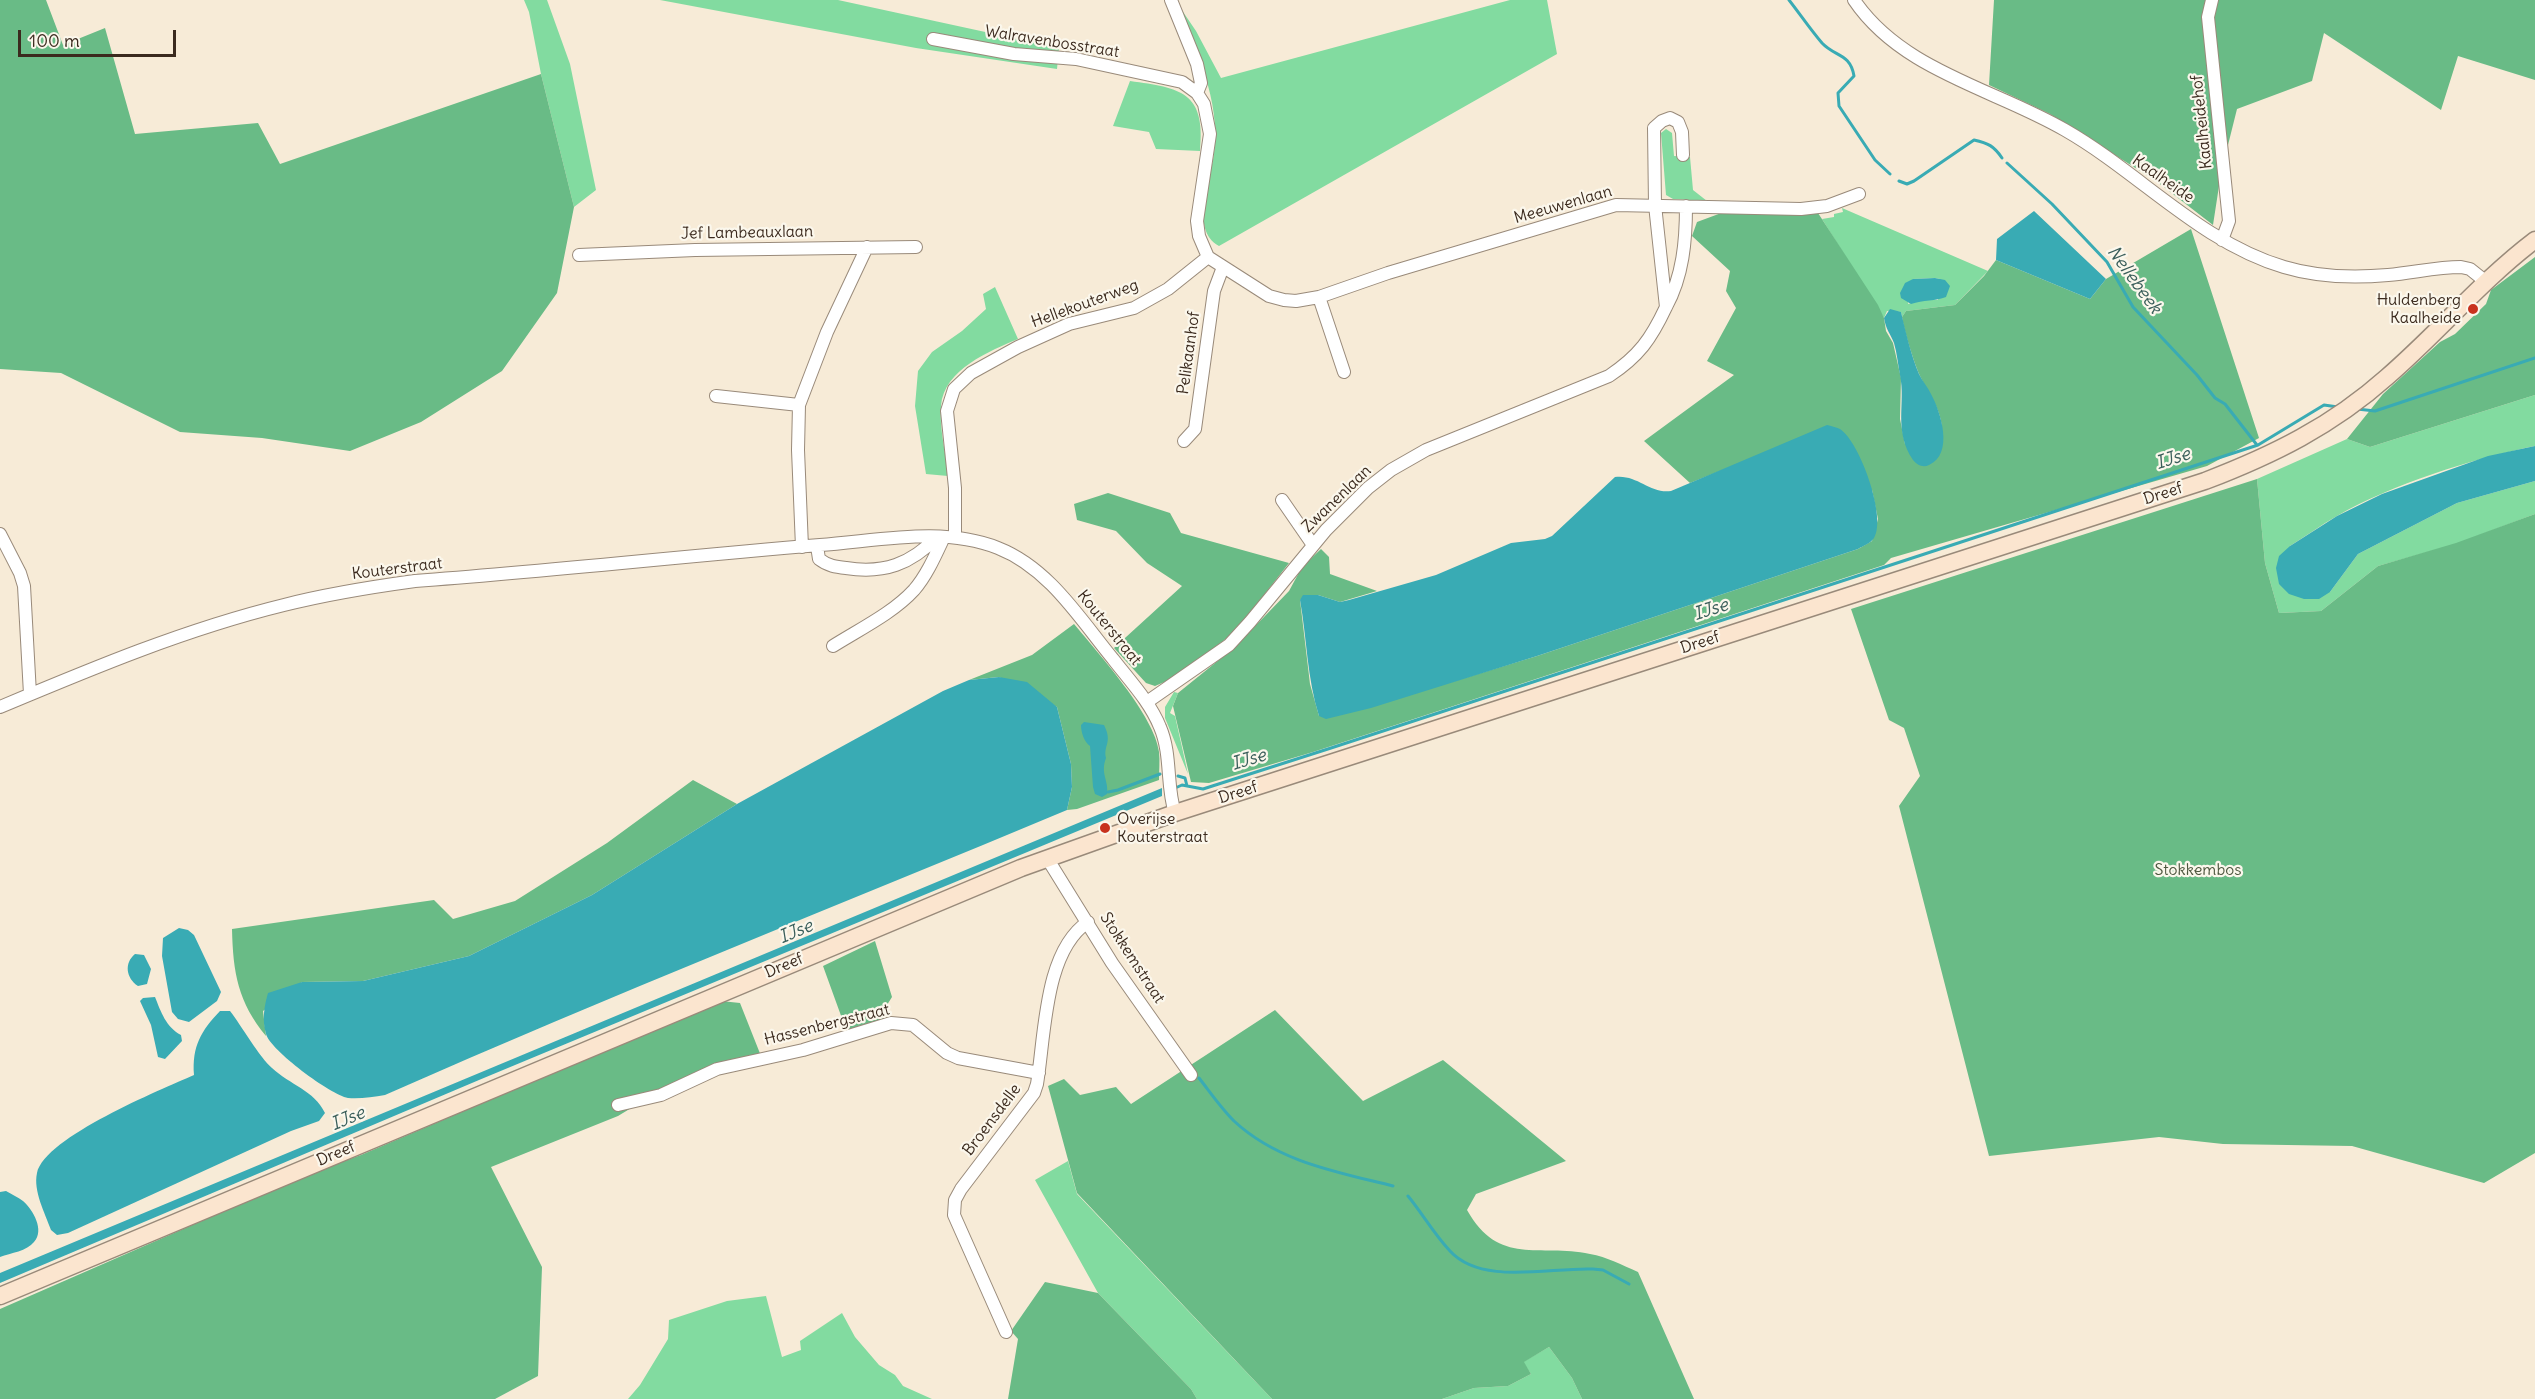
<!DOCTYPE html>
<html>
<head>
<meta charset="utf-8">
<style>
	body { margin:0 }
	#map { position:relative; width:2535px; height:1399px; overflow:hidden; background:#f7ebd7; font-family:Delius,sans-serif }
	canvas { display:block }
	.scale { position:absolute; left:18px; top:30px; width:158px; height:27px; box-sizing:border-box; border:3px solid #3b2a1e; border-top:0; padding-left:8px; font-size:18px; line-height:21px; white-space:nowrap; color:#3b2a1e; -webkit-text-stroke:4px #fbf7ec; paint-order:stroke }
</style>
</head>
<body>
<div id="map">
<canvas width="2535" height="1399"></canvas>
<div class="scale">100 m</div>
</div>
<script>
const g = document.querySelector('canvas').getContext('2d');
g.lineJoin = 'round';
function fillPath(path, color) { g.fillStyle = color; g.fill(path, 'evenodd'); }
function trace(path, color, width, dash) { g.strokeStyle = color; g.lineWidth = width; g.lineCap = dash ? 'butt' : 'round'; g.setLineDash(dash || []); g.stroke(path); }
function label(font, color, halo, rows, align = 'center') {
  g.font = font + ' Delius,sans-serif'; g.lineWidth = 4.5; g.setLineDash([]); g.textBaseline = 'middle'; g.strokeStyle = halo; g.fillStyle = color; for (const [text, x, y, turn = 0] of rows) {
    g.save(); g.translate(x, y); g.rotate((+turn || 0) * Math.PI / 180); g.textAlign = isNaN(turn) ? turn : align; if (halo) g.strokeText(text, 0, 0); g.fillText(text, 0, 0); g.restore();
  }
}
fillPath(new Path2D(`
	M 524,0 L 547,0 L 570,64 L 596,190 L 574,207 L 541,74 L 529,12 Z
	M 660,0 L 838,0 L 1059,48 L 1057,69 L 916,48 Z
	M 1510,0 L 1547,0 L 1557,54 L 1219,246 C 1189,229 1211,180 1214,153 C 1221,99 1196,52 1177,3 L 1196,31 L 1221,78 Z
	M 1130,81 C 1181,88 1206,92 1200,151 L 1156,149 L 1149,132 L 1113,126 Z
	M 1666,129 L 1672,133 L 1674,156 L 1690,157 L 1693,190 L 1707,201 L 1673,199 L 1666,195 L 1661,133 Z
	M 1842,208 L 1988,271 L 1955,305 L 1906,311 L 1902,317 L 1901,312 L 1887,311 L 1884,318 L 1822,219 L 1834,217 L 1834,214 L 1843,212 ZM 1935,278 L 1940,279 L 1938,300 L 1924,299 L 1908,304 L 1913,279 Z
	M 995,287 L 1018,339 C 990,351 944,369 941,406 C 939,428 946,453 948,476 L 926,474 L 915,406 L 918,371 L 932,352 L 962,331 L 986,309 L 983,294 Z
	M 2535,395 L 2535,446 C 2472,459 2392,484 2337,516 C 2321,525 2306,536 2290,546 L 2330,592 L 2358,554 L 2457,503 L 2535,481 L 2535,514 L 2456,544 L 2378,566 L 2321,611 L 2279,613 L 2265,563 L 2257,479 L 2347,439 L 2370,447 Z
	M 1174,692 L 1178,693 L 1170,713 L 1175,716 L 1188,774 L 1165,718 L 1165,707 Z
	M 1068,1161 L 1077,1194 L 1272,1399 L 1197,1399 L 1191,1389 L 1098,1293 L 1035,1180 Z
	M 766,1296 L 782,1357 L 801,1350 L 800,1341 L 842,1313 L 855,1337 L 879,1365 L 895,1375 L 903,1386 L 932,1399 L 628,1399 L 640,1385 L 668,1339 L 669,1320 L 727,1301 Z
	M 1549,1347 L 1572,1378 L 1582,1399 L 1442,1399 L 1474,1388 L 1508,1386 L 1531,1374 L 1523,1362 Z`), '#82dba0');
fillPath(new Path2D(`
	M 0,0 L 46,0 L 63,45 L 105,28 L 135,134 L 258,123 L 280,164 L 541,74 L 574,207 L 557,293 L 502,371 L 421,422 L 350,451 L 262,438 L 180,432 L 61,373 L 0,369 Z
	M 1994,0 L 2535,0 L 2535,80 L 2458,56 L 2441,110 L 2324,33 L 2312,81 L 2237,109 L 2221,173 L 2213,225 L 2156,181 L 2050,114 L 1989,85 Z
	M 1724,212 L 1818,213 L 1878,305 L 1884,318 L 1886,331 L 1893,343 L 1901,378 L 1900,419 L 1905,444 L 1942,427 C 1940,407 1928,393 1920,376 C 1914,363 1904,330 1902,317 L 1906,311 L 1955,305 L 1984,276 L 1996,260 L 2090,299 L 2106,279 L 2191,229 L 2259,438 L 2207,466 L 1891,558 L 1884,565 L 1313,752 L 1209,783 L 1191,782 L 1173,706 L 1178,693 L 1230,651 L 1263,618 L 1289,591 L 1302,567 L 1321,549 L 1329,557 L 1330,574 L 1377,591 L 1340,602 L 1318,595 L 1300,600 L 1310,684 L 1319,716 L 1402,697 L 1537,656 L 1858,549 L 1872,541 L 1878,519 L 1872,490 L 1750,459 L 1690,483 L 1644,441 L 1734,375 L 1707,361 L 1736,308 L 1726,291 L 1730,271 L 1692,236 L 1697,222 Z
	M 2535,257 L 2535,395 L 2370,447 L 2347,439 L 2383,394 L 2440,342 L 2455,334 L 2486,304 L 2491,290 Z
	M 2257,479 L 2265,563 L 2279,613 L 2321,611 L 2378,566 L 2456,543 L 2535,514 L 2535,1153 L 2484,1183 L 2352,1146 L 2223,1144 L 2159,1137 L 1989,1156 L 1899,806 L 1920,776 L 1904,728 L 1889,720 L 1851,609 Z
	M 1108,493 L 1170,513 L 1181,533 L 1289,563 L 1235,632 L 1174,678 L 1155,686 L 1146,683 L 1114,648 L 1182,586 L 1147,563 L 1116,531 L 1077,520 L 1074,504 Z
	M 1074,624 C 1098,653 1155,716 1159,752 C 1160,761 1159,770 1159,780 L 1077,809 L 1067,810 L 1072,787 L 1071,764 L 1057,707 L 999,677 L 969,680 L 1032,655 Z
	M 693,780 L 737,804 L 592,895 L 469,956 L 363,981 L 302,982 L 263,1011 L 266,1036 C 238,1002 233,973 232,929 L 434,900 L 453,919 L 515,901 L 607,843 Z
	M 875,941 L 892,997 L 880,1016 L 886,1021 L 848,1035 L 823,966 Z
	M 721,1001 L 740,1003 L 761,1056 L 651,1096 L 618,1116 L 491,1167 L 542,1267 L 538,1376 L 495,1399 L 0,1399 L 0,1309 L 316,1171 L 361,1155 Z
	M 1275,1010 L 1363,1101 L 1443,1060 L 1566,1161 L 1476,1194 L 1467,1210 C 1499,1267 1539,1243 1590,1254 C 1607,1257 1622,1265 1638,1272 L 1694,1399 L 1582,1399 L 1572,1378 L 1549,1347 L 1524,1362 L 1531,1374 L 1508,1386 L 1474,1388 L 1442,1399 L 1272,1399 L 1077,1193 L 1048,1086 L 1064,1079 L 1080,1095 L 1116,1087 L 1131,1104 Z
	M 1045,1282 L 1098,1293 L 1191,1389 L 1197,1399 L 1008,1399 L 1018,1339 L 1011,1331 Z`), '#69bb86');
fillPath(new Path2D(`
	M 2034,211 L 2106,279 L 2090,299 L 1996,260 L 1997,239 Z
	M 1935,278 L 1945,280 L 1950,286 L 1946,297 C 1936,301 1923,300 1911,304 L 1901,298 L 1900,293 L 1905,283 L 1913,279 Z
	M 1890,309 L 1901,312 C 1906,333 1911,355 1919,374 C 1922,381 1928,387 1931,394 C 1941,412 1954,454 1929,465 C 1923,468 1917,465 1913,460 C 1893,430 1906,404 1900,375 C 1898,365 1897,353 1894,343 C 1890,333 1886,330 1884,318 Z
	M 1827,425 C 1831,426 1836,427 1840,429 C 1860,442 1887,518 1874,538 C 1871,543 1863,546 1858,549 L 1537,656 L 1371,708 L 1326,719 L 1319,716 C 1307,678 1307,639 1300,600 L 1303,595 L 1318,595 L 1340,602 L 1349,600 L 1436,575 L 1511,543 L 1545,539 L 1552,536 L 1615,477 C 1637,474 1650,494 1671,491 Z
	M 2535,446 L 2535,481 L 2457,503 L 2358,554 L 2330,592 L 2319,599 L 2304,599 L 2289,594 L 2279,584 L 2276,568 L 2279,556 L 2290,546 L 2337,516 L 2382,494 L 2488,456 Z
	M 999,677 L 1027,682 L 1057,707 L 1071,764 L 1072,787 L 1067,810 C 840,905 610,995 385,1095 C 373,1097 360,1099 348,1098 C 331,1095 270,1050 266,1034 C 262,1020 264,1007 268,993 L 302,982 L 363,981 L 469,956 L 592,895 L 737,804 L 943,691 L 969,680 Z
	M 1084,722 L 1104,725 C 1113,743 1103,745 1106,758 C 1100,774 1109,780 1107,794 L 1102,797 L 1095,794 L 1093,787 L 1090,746 C 1084,742 1081,732 1081,725 Z
	M 1162,788 L 1162,796 L 479,1080 L 0,1283 L 0,1273 Z
	M 179,928 L 188,930 L 194,935 L 221,992 L 217,1001 L 189,1022 L 178,1019 L 172,1012 L 162,956 L 163,938 Z
	M 135,954 L 144,955 L 151,969 L 147,984 L 138,986 C 126,978 124,963 135,954 Z
	M 155,997 C 161,1012 166,1027 181,1035 L 182,1041 L 165,1059 L 158,1057 L 151,1025 L 140,1001 L 143,998 Z
	M 220,1011 L 230,1011 C 241,1025 260,1058 272,1068 C 290,1085 314,1090 325,1113 L 319,1121 L 291,1131 L 68,1233 L 57,1235 L 51,1230 C 45,1213 33,1191 37,1173 C 45,1137 160,1090 194,1075 C 192,1046 201,1031 220,1011 Z
	M 6,1191 C 11,1194 18,1197 23,1201 C 33,1210 45,1230 34,1242 C 27,1251 11,1253 0,1257 L 0,1192 Z`), '#39abb4');
trace(new Path2D(`
	M 1789,0 C 1800,14 1810,29 1822,43 C 1835,57 1850,53 1854,76 L 1838,93 L 1839,106 L 1875,160 L 1890,174
	M 2007,163 L 2052,204 L 2107,262 L 2133,307 L 2197,375 L 2215,398 L 2225,404 L 2257,445
	M 1899,181 L 1907,184 L 1914,181 L 1974,140 C 1988,143 1994,146 2002,158
	M 2357,409 L 2375,411 L 2535,358
	M 1178,776 L 1185,778 L 1187,786
	M 1173,789 L 1182,785 L 1203,789 L 1331,748 L 2258,445 L 2324,405 L 2338,407
	M 1108,792 L 1118,790 L 1160,774
	M 1199,1078 C 1210,1092 1221,1108 1234,1121 C 1278,1162 1337,1172 1393,1186
	M 1408,1196 C 1422,1213 1434,1234 1450,1251 C 1482,1286 1550,1267 1593,1269 L 1603,1270 L 1629,1284`), '#39abb4', 3);
const minor = new Path2D(`
	M 1171,0 L 1197,64 L 1201,83 L 1197,93
	M 1854,0 C 1902,71 1995,89 2065,130 C 2140,173 2200,242 2284,267 C 2317,277 2354,278 2388,275 C 2413,273 2436,267 2461,267 L 2470,269 L 2485,281
	M 2212,0 L 2208,17 L 2229,221 L 2222,240
	M 933,39 L 1014,54 L 1076,59 L 1182,82 L 1197,93 L 1204,104 L 1210,134 L 1197,221 L 1199,236 L 1208,257
	M 1683,155 L 1682,132 L 1678,122 L 1670,118 L 1662,121 L 1654,128 L 1655,205 L 1666,307 C 1683,276 1686,241 1686,206
	M 579,255 L 695,250 L 916,247
	M 1208,257 L 1269,296 L 1284,300 L 1296,301 L 1319,297 L 1388,273 L 1616,205 L 1801,209 L 1827,206 L 1859,194
	M 1319,297 L 1344,372
	M 716,396 L 799,405
	M 1184,441 L 1195,429 L 1214,291 L 1223,267
	M 1282,500 L 1313,545
	M 0,534 L 20,573 L 24,586 L 30,694
	M 955,537 L 955,488 L 947,411 L 954,389 L 971,373 L 1018,347 L 1069,324 L 1134,308 L 1168,289 L 1208,257
	M 817,546 L 819,559 C 828,566 836,567 846,568 C 884,574 911,564 937,537
	M 802,547 L 798,450 L 799,405 L 827,332 L 867,247
	M 833,646 C 860,629 893,613 914,590 C 927,575 936,554 944,537
	M 1147,702 L 1229,645 L 1250,622 L 1326,530 L 1368,488 L 1391,470 L 1426,450 L 1609,376 C 1639,356 1651,339 1666,307
	M 0,707 C 93,668 186,629 284,605 C 327,594 371,587 415,581 C 550,571 685,556 820,545 C 878,541 943,526 998,548 C 1049,568 1080,619 1113,659 C 1130,681 1150,702 1160,727 C 1172,755 1166,786 1175,813
	M 1047,858 L 1112,963 L 1191,1075
	M 618,1105 L 661,1095 L 717,1069 L 803,1050 L 891,1023 L 913,1025 L 947,1053 L 958,1058 L 1039,1073
	M 1006,1332 L 954,1215 L 955,1200 L 961,1189 L 1034,1093 L 1037,1084 C 1045,1036 1044,951 1088,922`);
const secondary = new Path2D(`
	M 0,1296 L 1021,868 L 1175,813 L 2205,481 C 2273,455 2332,426 2387,377 C 2438,333 2481,281 2535,240`);
trace(minor, '#998a7a', 14);
trace(secondary, '#998a7a', 19);
trace(minor, '#fff', 12);
trace(secondary, '#fbe5cf', 16);
for (const [x, y, r, color] of [
	[2473,309,6,"#c8321e"],
	[1105,828,6,"#c8321e"]
]) { const dot = new Path2D(); dot.arc(x, y, r, 0, 2 * Math.PI); g.fillStyle = color; g.fill(dot); trace(dot, '#fbf7ec', 2); }
label('16px', '#3b2a1e', '#fbf7ec', [
	["Walravenbosstraat",1052,42,9],
	["Kaalheidehof",2202,122,-96],
	["Kaalheide",2163,179,35],
	["Meeuwenlaan",1563,205,-16],
	["Jef Lambeauxlaan",747,233,-1],
	["Hellekouterweg",1085,304,-20],
	["Pelikaanhof",1189,353,-82],
	["Dreef",2163,494,-18],
	["Zwanenlaan",1337,499,-44],
	["Kouterstraat",397,569,-7],
	["Kouterstraat",1109,628,51],
	["Dreef",1700,643,-18],
	["Dreef",1238,793,-18],
	["Stokkemstraat",1132,958,57],
	["Dreef",784,966,-23],
	["Hassenbergstraat",827,1025,-14],
	["Broensdelle",992,1120,-53],
	["Dreef",336,1154,-23]
]);
label('16px', '#3b2a1e', '#fbf7ec', [
	["Huldenberg",2461,300],
	["Kaalheide",2461,318],
	["Overijse",1117,819,"left"],
	["Kouterstraat",1117,837,"left"]
], 'right');
label('16px', '#4d563e', '#fbf7ec', [
	["Stokkembos",2198,870]
]);
label('italic 18px', '#3a5e5a', '#fbf7ec', [
	["Nellebeek",2134,280,54],
	["IJse",2173,459,-18],
	["IJse",1711,610,-18],
	["IJse",1249,760,-17],
	["IJse",796,932,-23],
	["IJse",348,1119,-23]
]);
</script>
</body>
</html>
